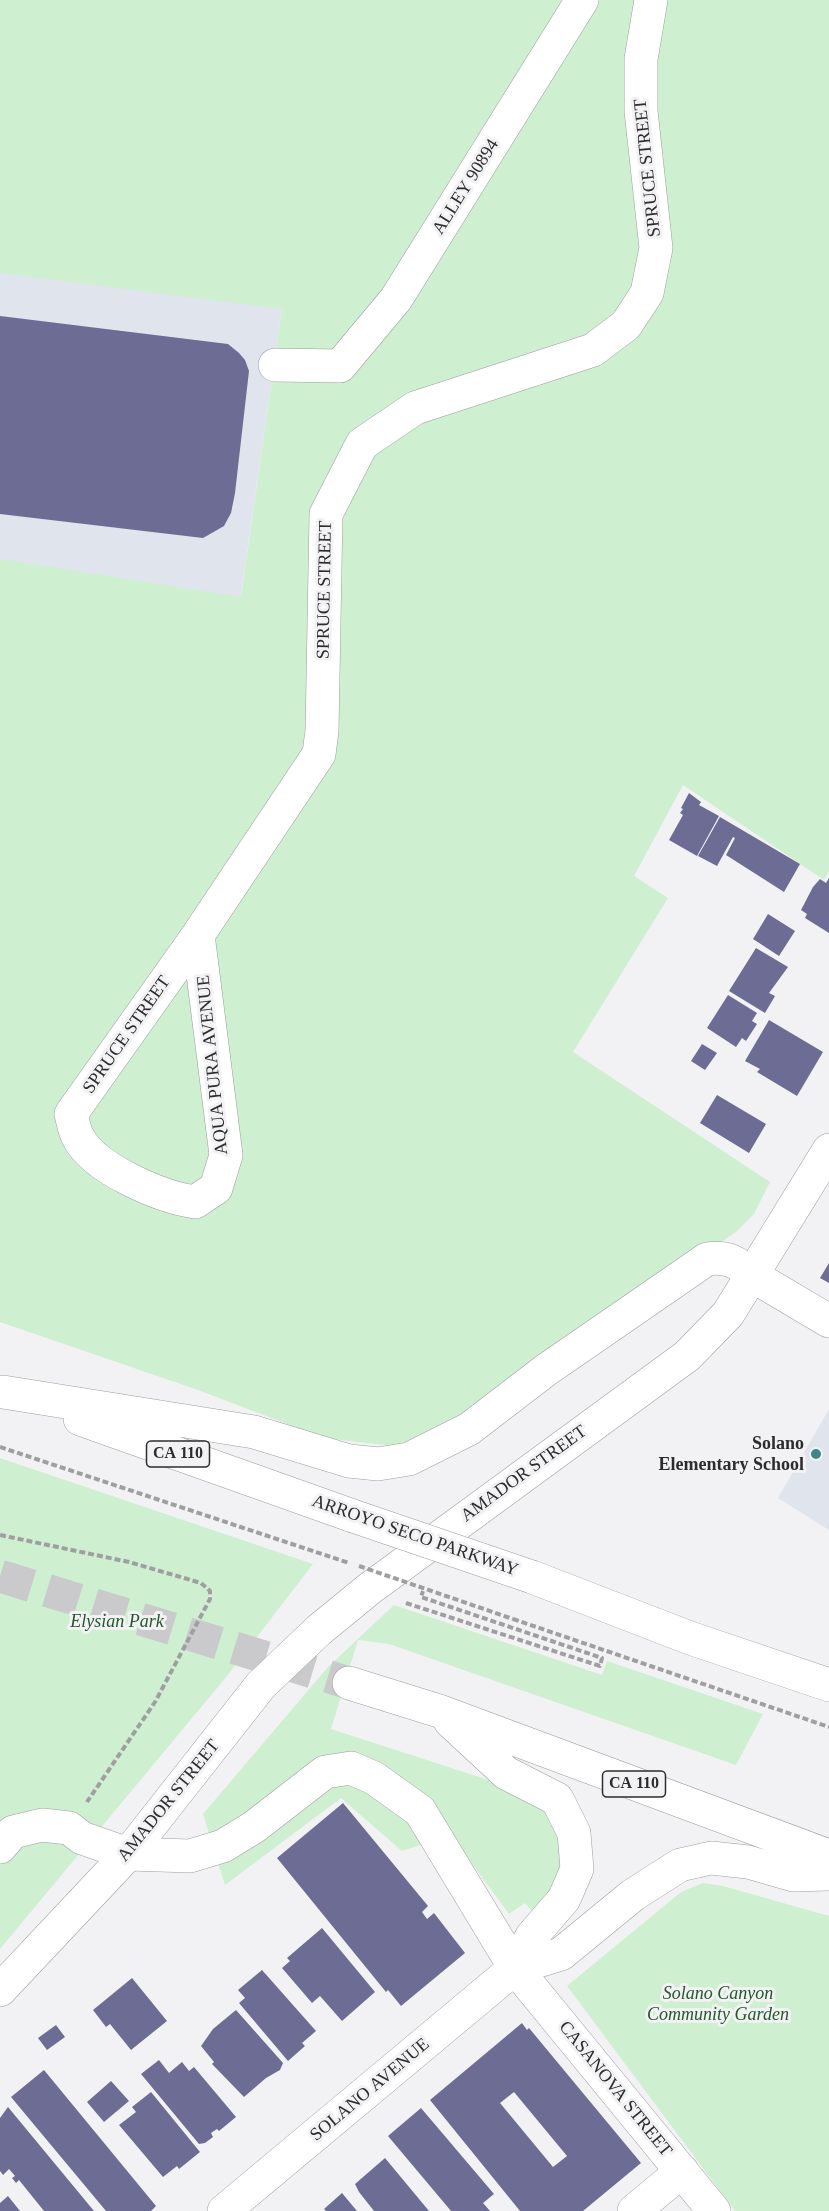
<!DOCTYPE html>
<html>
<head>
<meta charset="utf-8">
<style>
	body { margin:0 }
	canvas { display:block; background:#f2f2f4 }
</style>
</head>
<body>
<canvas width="829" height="2211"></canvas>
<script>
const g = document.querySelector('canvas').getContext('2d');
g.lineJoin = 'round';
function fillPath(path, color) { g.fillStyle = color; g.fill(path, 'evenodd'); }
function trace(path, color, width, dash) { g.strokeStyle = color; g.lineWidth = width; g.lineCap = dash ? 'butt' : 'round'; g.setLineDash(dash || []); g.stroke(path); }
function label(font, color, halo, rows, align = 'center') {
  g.font = font + ' Georgia,serif'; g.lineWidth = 6; g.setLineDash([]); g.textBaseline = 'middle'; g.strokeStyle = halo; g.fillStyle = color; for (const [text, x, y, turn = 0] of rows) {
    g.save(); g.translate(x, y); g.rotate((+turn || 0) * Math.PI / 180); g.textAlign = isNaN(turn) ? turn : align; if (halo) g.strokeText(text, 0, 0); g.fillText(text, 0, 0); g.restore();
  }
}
fillPath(new Path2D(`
	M 0,145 L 299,189 L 224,714 L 0,681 Z
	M 829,1409 L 829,1530 L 778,1498 Z`), '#e0e4ec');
fillPath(new Path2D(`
	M 0,0 L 829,0 L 829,871 L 824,880 L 683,785 L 634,876 L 668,898 L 573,1052 L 770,1182 L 754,1214 L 737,1231 L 469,1420 L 393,1446 L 324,1438 L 198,1390 L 0,1322 L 0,559 L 241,597 L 282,309 L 0,273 Z
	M 0,1458 L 313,1564 L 227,1676 L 0,1949 Z
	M 394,1605 L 602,1675 L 607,1661 L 763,1714 L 736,1765 L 389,1644 L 358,1640 L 331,1729 L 504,1785 L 542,1803 L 563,1842 L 560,1889 L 535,1915 L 525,1903 L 509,1914 L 451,1835 L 402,1851 L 341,1798 L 225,1885 L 203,1814 L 328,1667 Z
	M 703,1883 L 723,1886 L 829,1916 L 829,2211 L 735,2211 L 567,1986 L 681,1892 Z`), '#ceefd0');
fillPath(new Path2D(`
	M 0,316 L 228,344 L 239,353 L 245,360 L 249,371 L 235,493 L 231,513 L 224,526 L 203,538 L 0,514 Z
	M 689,793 L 701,802 L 699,805 L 719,816 L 697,856 L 669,840 L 683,815 L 680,813 L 683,809 L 681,808 Z
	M 720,817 L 800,864 L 784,892 L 726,855 L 735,838 L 733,837 L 717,866 L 698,856 Z
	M 829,878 L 829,933 L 805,918 L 807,914 L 801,910 L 813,887 L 820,879 L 826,883 Z
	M 768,914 L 795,931 L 779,956 L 753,939 Z
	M 756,948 L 788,967 L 769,993 L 775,996 L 765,1013 L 729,991 Z
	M 728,995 L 757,1013 L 752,1021 L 757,1024 L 746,1041 L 742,1038 L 736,1047 L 707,1028 Z
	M 769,1020 L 823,1052 L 797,1096 L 757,1072 L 760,1069 L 745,1061 Z
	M 702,1044 L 717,1053 L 705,1070 L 691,1061 Z
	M 717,1095 L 766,1124 L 749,1153 L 700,1123 Z
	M 829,1263 L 829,1283 L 820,1278 Z
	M 343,1803 L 428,1906 L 422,1912 L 427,1919 L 434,1913 L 465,1953 L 401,2006 L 388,1990 L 386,1992 L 277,1858 Z
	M 322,1928 L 375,1992 L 342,2021 L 320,1996 L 312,2003 L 282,1968 L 290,1961 L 287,1958 Z
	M 262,1970 L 316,2031 L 302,2043 L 305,2046 L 288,2061 L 239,2003 L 245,1998 L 238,1990 Z
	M 132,1978 L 167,2021 L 131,2050 L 110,2024 L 106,2027 L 93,2010 Z
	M 236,2010 L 283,2063 L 280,2070 L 266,2078 L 244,2097 L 212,2064 L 214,2062 L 201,2046 L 213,2029 Z
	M 522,2023 L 527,2030 L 529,2028 L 641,2163 L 583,2211 L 520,2211 L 430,2100 ZM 514,2092 L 567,2156 L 553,2167 L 500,2103 Z
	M 56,2025 L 65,2037 L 47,2050 L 38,2038 Z
	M 159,2060 L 169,2073 L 182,2062 L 189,2071 L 194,2067 L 236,2117 L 219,2131 L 217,2129 L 211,2133 L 213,2137 L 205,2143 L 199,2144 L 141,2074 Z
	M 44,2070 L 156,2206 L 151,2211 L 106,2211 L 11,2097 Z
	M 111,2081 L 129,2101 L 104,2122 L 87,2102 Z
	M 151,2092 L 200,2152 L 179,2169 L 177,2166 L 163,2177 L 119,2125 L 136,2112 L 132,2107 Z
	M 8,2107 L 94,2211 L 44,2211 L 19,2180 L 16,2183 L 12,2178 L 15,2176 L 9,2169 L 3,2175 L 0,2171 L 0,2118 Z
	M 421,2108 L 494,2194 L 483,2203 L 490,2211 L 451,2211 L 388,2136 Z
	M 385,2158 L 429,2211 L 374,2211 L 359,2192 L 355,2184 Z
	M 342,2193 L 357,2211 L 326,2211 L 324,2209 Z
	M 8,2196 L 20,2211 L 0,2211 L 0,2203 Z`), '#6c6c95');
trace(new Path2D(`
	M 0,1576 L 349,1683`), '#cacacc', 33, [33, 16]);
const minor = new Path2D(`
	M 275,365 L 340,366 L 396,299 L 582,0
	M 198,935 L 226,1155 L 216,1188 L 195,1202 C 161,1197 94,1169 78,1137 C 74,1130 73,1121 71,1114 L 198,935 L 319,754 L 322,731 L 326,514 L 362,444 L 415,408 L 593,350 L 626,325 L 647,293 L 656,248 L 641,111 L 641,59 L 651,0
	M 753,1276 L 829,1321
	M 0,1847 L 13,1832 L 42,1825 L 69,1828 L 82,1838 L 128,1854 L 190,1856 L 223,1846 L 254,1827 L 325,1772 L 351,1768 L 374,1778 L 420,1811 L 515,1968 L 714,2211
	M 634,2211 L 682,2171`);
const major = new Path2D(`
	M 0,1990 L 128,1854 L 261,1685 L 319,1630 L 369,1589 L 687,1356 L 728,1314 L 829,1150
	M 224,2211 L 515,1968`);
const highway = new Path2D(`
	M 3,1392 L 254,1432 L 349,1461 L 378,1464 L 409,1459 L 469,1429 L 546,1370 L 707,1259 C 728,1256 737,1262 753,1276
	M 80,1419 L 353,1516
	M 532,1577 L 690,1638 L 829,1685
	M 349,1683 L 439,1711 L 829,1856
	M 450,1721 L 506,1773 L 557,1799 L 574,1833 L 577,1869 L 564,1899 L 532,1936 L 515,1968
	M 515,1968 L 561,1954 L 633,1895 L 680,1865 L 711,1858 L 748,1862 L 793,1875 L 829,1874`);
trace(minor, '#9d9e9f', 34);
trace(major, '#9d9e9f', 34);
trace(highway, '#9d9e9f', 34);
trace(new Path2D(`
	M 0,1447 L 349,1563
	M 0,1535 L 129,1562 L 201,1583 L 210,1591 L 210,1599 L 155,1702 L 87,1802
	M 406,1603 L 600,1666 L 602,1658 L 421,1597 L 423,1591
	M 513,1619 L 829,1727`), '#9f9fa0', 4, [6, 3]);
trace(minor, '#fff', 33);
trace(major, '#fff', 33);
trace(highway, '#fff', 33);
const highwayBridge = new Path2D(`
	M 353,1516 L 532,1577`);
trace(highwayBridge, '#9d9e9f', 34, []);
trace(new Path2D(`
	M 359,1566 L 513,1619`), '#9f9fa0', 4, [6, 3]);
trace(highwayBridge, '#fff', 33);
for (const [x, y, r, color] of [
	[816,1454,6,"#3e8689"]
]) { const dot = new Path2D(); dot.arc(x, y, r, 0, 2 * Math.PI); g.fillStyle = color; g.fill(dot); trace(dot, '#f2f2f4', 2); }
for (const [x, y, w] of [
	[178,1454,63],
	[634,1784,63]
]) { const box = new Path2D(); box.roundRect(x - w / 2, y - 13, w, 26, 4.5); g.fillStyle = '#f2f2f4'; g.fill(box); trace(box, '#2c2c2d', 1.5); }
label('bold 16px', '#2c2c2d', null, [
	["CA 110",178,1454],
	["CA 110",634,1784]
]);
label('18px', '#2c2c2d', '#f2f2f4', [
	["SPRUCE STREET",648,168,-96],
	["ALLEY 90894",466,187,-58],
	["SPRUCE STREET",325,590,-89],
	["SPRUCE STREET",127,1035,-55],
	["AQUA PURA AVENUE",213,1065,-96],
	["AMADOR STREET",524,1474,-36],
	["ARROYO SECO PARKWAY",415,1536,19],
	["AMADOR STREET",169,1801,-51],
	["CASANOVA STREET",615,2089,51],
	["SOLANO AVENUE",370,2090,-40]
]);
label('bold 18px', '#2c2c2d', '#f2f2f4', [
	["Solano",804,1444],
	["Elementary School",804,1465]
], 'right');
label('italic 18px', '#22582a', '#f2f2f4', [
	["Elysian Park",117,1622],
	["Solano Canyon",718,1994],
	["Community Garden",718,2015]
]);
</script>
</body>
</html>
